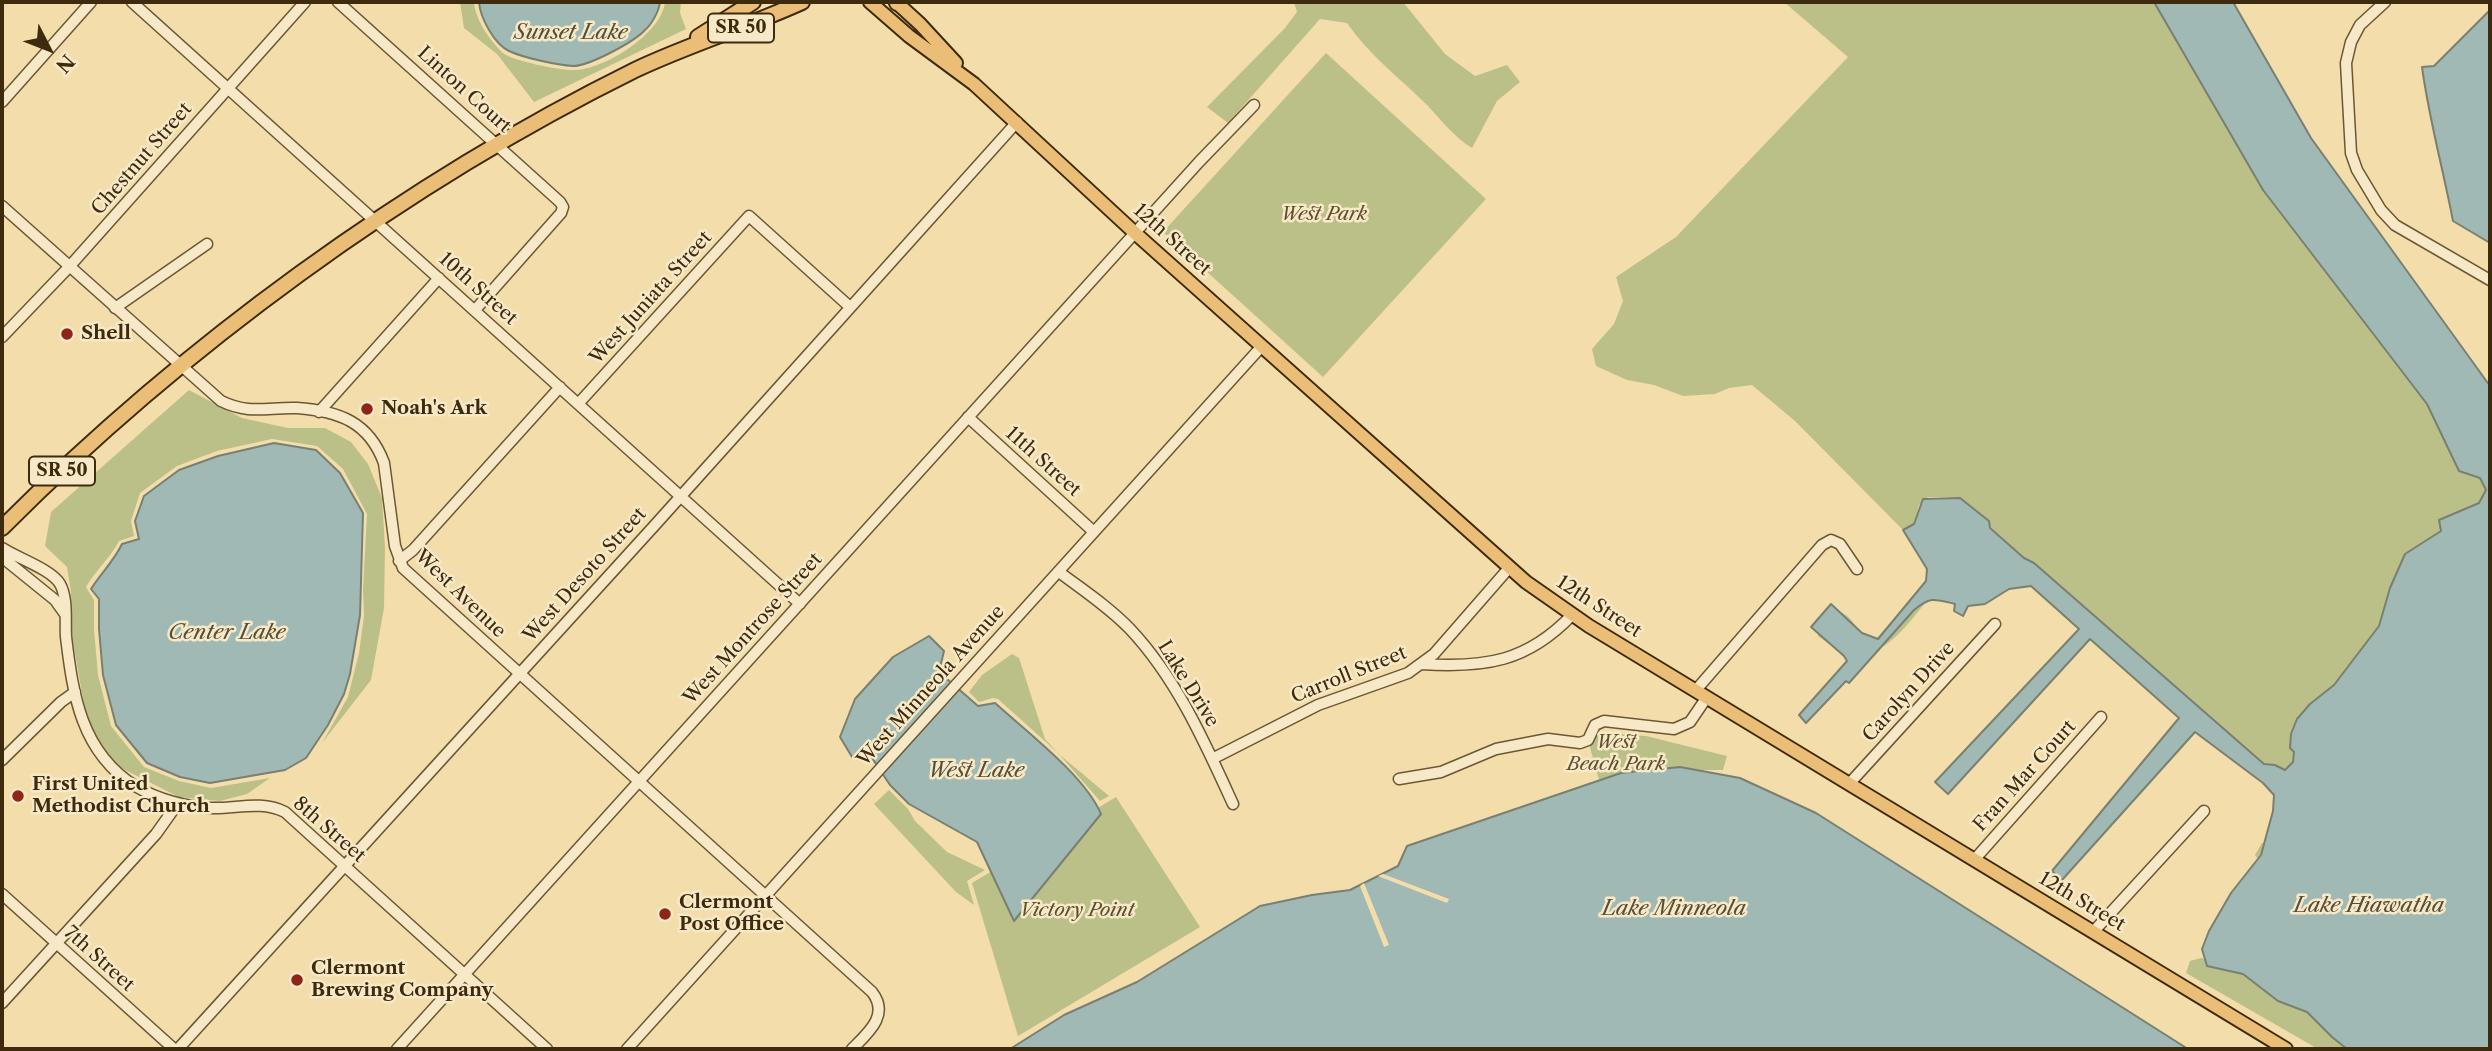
<!DOCTYPE html>
<html>
<head>
<meta charset="utf-8">
<style>
	body { margin:0 }
	#map { position:relative; width:2492px; height:1051px; overflow:hidden; background:#f3ddab; font-family:"Libre Caslon Text",serif }
	canvas { display:block }
	.frame { position:absolute; inset:0; border:4px solid #3e2a0c; pointer-events:none }
	.north { position:absolute; left:14px; top:14px; width:70px; height:70px; -webkit-text-stroke:5px #f7e9c8; paint-order:stroke; rotate:132deg; font-size:19px; font-weight:700; line-height:28px; text-align:center; color:#3e2a0c }
	.north::after { content:''; display:block; margin:auto; width:24px; height:32px; background:#3e2a0c; clip-path:polygon(50% 0,100% 100%,50% 72%,0 100%) }
</style>
</head>
<body>
<div id="map">
<canvas width="2492" height="1051"></canvas>
<div class="frame"></div>
<div class="north">N</div>
</div>
<script>
const g = document.querySelector('canvas').getContext('2d');
g.lineJoin = 'round';
function fillPath(path, color) { g.fillStyle = color; g.fill(path, 'evenodd'); }
function trace(path, color, width, dash) { g.strokeStyle = color; g.lineWidth = width; g.lineCap = dash ? 'butt' : 'round'; g.setLineDash(dash || []); g.stroke(path); }
function label(font, color, halo, rows, align = 'center') {
  g.font = font + ' "Libre Caslon Text",serif'; g.lineWidth = 5; g.setLineDash([]); g.textBaseline = 'middle'; g.strokeStyle = halo; g.fillStyle = color; for (const [text, x, y, turn = 0] of rows) {
    g.save(); g.translate(x, y); g.rotate((+turn || 0) * Math.PI / 180); g.textAlign = isNaN(turn) ? turn : align; if (halo) g.strokeText(text, 0, 0); g.fillText(text, 0, 0); g.restore();
  }
}
fillPath(new Path2D(`
	M 460,2 L 474,2 C 475,19 490,41 503,53 C 513,61 562,71 576,70 C 605,69 662,33 665,2 L 681,2 L 680,13 L 686,29 L 534,102 L 497,54 L 464,28 Z
	M 1294,2 L 1403,2 L 1445,54 L 1475,76 L 1507,65 L 1520,82 L 1497,101 L 1472,148 C 1454,137 1442,121 1428,106 C 1400,78 1370,56 1347,23 L 1320,19 L 1228,123 L 1207,107 L 1285,28 L 1297,12 Z
	M 1784,2 L 2180,2 L 2490,448 L 2490,533 L 2299,768 L 2280,773 L 2251,757 L 1996,533 L 1949,497 L 1928,497 L 1919,505 L 1914,524 L 1903,530 L 1795,421 L 1752,385 L 1729,388 L 1715,394 L 1683,396 L 1654,385 L 1627,380 L 1596,366 L 1592,349 L 1614,324 L 1623,301 L 1616,277 L 1676,237 L 1848,57 Z
	M 1326,53 L 1486,199 L 1323,377 L 1163,232 Z
	M 189,390 L 242,418 L 288,428 L 325,428 L 351,442 L 368,464 L 382,498 L 385,548 L 384,608 L 371,680 L 322,743 L 348,697 L 359,653 L 364,616 L 363,589 L 367,514 L 343,469 L 317,446 L 272,439 L 217,451 L 177,466 L 140,493 L 131,521 L 134,536 L 119,541 C 110,558 96,570 86,587 L 94,600 L 94,629 L 98,675 L 111,726 L 144,767 L 179,781 L 211,788 L 270,778 L 247,794 L 220,801 L 179,797 L 119,767 L 112,761 L 102,749 L 87,721 L 72,637 L 71,592 L 67,567 L 45,546 L 51,512 Z
	M 1926,582 L 1929,598 C 1906,626 1894,646 1859,658 L 1836,649 L 1818,636 L 1816,619 C 1841,602 1850,616 1863,637 L 1877,638 Z
	M 1012,654 L 1019,658 L 1045,739 L 1060,755 L 1109,796 L 1100,801 L 1057,752 L 998,699 L 993,698 L 979,702 L 969,692 L 982,675 Z
	M 1590,732 L 1646,736 L 1727,756 L 1723,770 C 1681,770 1640,767 1599,780 L 1588,740 Z
	M 889,790 L 908,809 L 915,821 L 947,852 L 985,870 L 967,881 L 974,905 L 956,892 L 874,804 Z
	M 1116,797 L 1200,927 L 1018,1036 L 972,883 Z
	M 2262,843 L 2271,843 L 2395,1049 L 2318,1049 L 2186,973 L 2190,961 L 2201,958 L 2213,960 L 2263,865 L 2255,855 Z`), '#bbc088');
const water = new Path2D(`
	M 479,2 L 660,2 C 659,11 652,24 645,30 C 634,42 589,66 573,66 C 557,65 524,58 509,51 C 494,44 480,17 479,2 Z
	M 2154,2 L 2233,2 L 2311,138 L 2490,386 L 2490,1049 L 2347,1049 L 2332,1037 L 2307,1012 L 2278,1001 L 2243,974 L 2207,966 L 2202,949 L 2209,931 L 2231,893 L 2261,855 L 2273,811 L 2274,795 L 2263,783 L 2195,732 L 2062,880 L 2052,871 L 2179,718 L 2090,639 L 1948,794 L 1935,782 L 2079,629 L 2031,586 L 2009,589 L 1985,604 L 1968,606 L 1963,616 L 1954,611 L 1955,604 C 1935,599 1931,596 1914,610 L 1849,683 L 1846,681 L 1806,723 L 1799,715 L 1847,661 L 1844,656 L 1811,627 L 1831,604 L 1862,633 L 1878,639 L 1926,581 L 1927,569 L 1903,530 L 1914,524 L 1923,499 L 1960,498 L 1989,521 L 1990,528 L 2024,558 L 2034,563 L 2264,764 L 2275,765 L 2285,770 L 2293,762 L 2294,752 L 2290,748 L 2291,734 L 2297,719 L 2310,704 L 2334,685 L 2379,626 L 2390,588 L 2405,554 L 2441,531 L 2439,520 L 2479,503 L 2486,490 L 2480,478 L 2459,471 L 2427,404 L 2263,190 Z
	M 2490,10 L 2490,243 L 2453,221 C 2443,169 2429,119 2422,67 L 2434,66 Z
	M 274,443 L 316,450 L 340,473 L 363,513 L 360,615 L 350,674 L 344,694 L 328,725 L 306,758 L 285,770 L 210,783 L 180,777 L 147,763 L 116,725 L 103,675 L 99,629 L 99,599 L 91,589 C 101,573 114,561 122,544 L 139,539 L 135,521 L 144,496 L 179,470 L 218,456 Z
	M 929,636 L 944,651 L 939,672 L 978,706 L 995,703 C 1027,732 1085,776 1101,814 L 1014,921 L 977,842 L 909,804 L 890,785 L 870,755 L 863,761 L 852,757 L 840,737 L 855,699 L 893,657 Z
	M 1680,767 L 1740,778 L 1816,813 L 2188,1049 L 1010,1049 L 1064,1015 L 1137,982 L 1260,906 L 1312,895 L 1350,890 L 1398,866 L 1407,846 L 1621,773 Z`);
fillPath(water, '#a0b9b4');
trace(water, '#798071', 2);
fillPath(new Path2D(`
	M 1383,874 L 1449,899 L 1447,903 L 1378,876 Z
	M 1364,883 L 1389,945 L 1384,947 L 1360,886 Z`), '#f3ddab');
const minor = new Path2D(`
	M 132,2 L 800,604
	M 338,2 L 560,202 L 563,207 L 561,213 L 475,310
	M 2385,2 L 2360,25 L 2351,42 L 2346,63 L 2351,153 L 2357,170 L 2381,210 L 2395,225 L 2490,280
	M 2,102 L 91,2
	M 2,206 L 221,401 C 250,415 267,407 297,408 C 339,411 369,422 384,463 L 395,546 L 403,568 L 872,992 C 890,1015 868,1033 852,1049
	M 115,308 L 207,244
	M 2,337 L 69,267 L 305,2
	M 578,404 L 749,216 L 850,307
	M 319,412 L 439,278
	M 968,417 L 1094,532
	M 2,548 C 17,558 51,569 60,584 C 68,598 65,621 66,637 C 73,695 81,752 135,786 C 157,799 186,807 211,808 C 237,809 260,800 285,812 L 547,1049
	M 7,551 L 8,562 L 55,600 L 65,614
	M 399,561 L 413,550 L 560,387
	M 1059,572 C 1083,590 1109,607 1130,629 C 1177,679 1205,743 1233,804
	M 1422,664 C 1485,668 1527,662 1572,615
	M 1696,690 L 1822,545 L 1831,540 L 1840,544 L 1857,569
	M 1212,759 L 1318,705 L 1408,673 L 1434,654 L 1509,568
	M 2,760 L 61,702 L 75,692
	M 1399,779 L 1441,772 L 1496,749 L 1548,739 L 1580,743 L 1588,740 L 1595,725 L 1604,721 L 1674,729 L 1690,722 L 1707,697
	M 1849,784 L 1995,624
	M 1974,860 L 2101,717
	M 2,894 L 174,1049
	M 2094,931 L 2204,811
	M 2,1003 L 156,834 L 178,803
	M 178,1049 L 655,525 L 1017,122
	M 397,1049 L 1199,162 L 1254,105
	M 627,1049 L 1262,346`);
const major = new Path2D(`
	M 870,2 L 909,36 L 974,84 L 1135,233 L 1526,582 L 1589,626 L 2286,1049
	M 896,2 L 920,24 L 956,63`);
const highway = new Path2D(`
	M 897,2 L 897,3
	M 698,37 L 753,2
	M 2,528 C 182,347 406,183 635,70 C 690,44 747,27 802,2`);
trace(minor, '#6b5734', 13);
trace(major, '#3e2a0c', 16);
trace(highway, '#3e2a0c', 18);
trace(minor, '#f7e9c8', 10);
trace(major, '#eabe76', 12);
trace(highway, '#eabe76', 14);
for (const [x, y, r, color] of [
	[67,334,7,"#8f2418"],
	[367,409,7,"#8f2418"],
	[18,796,7,"#8f2418"],
	[665,914,7,"#8f2418"],
	[297,980,7,"#8f2418"]
]) { const dot = new Path2D(); dot.arc(x, y, r, 0, 2 * Math.PI); g.fillStyle = color; g.fill(dot); trace(dot, '#f7e9c8', 2.5); }
for (const [x, y, w] of [
	[741,28,66],
	[62,471,66]
]) { const box = new Path2D(); box.roundRect(x - w / 2, y - 14.5, w, 29, 5); g.fillStyle = '#f7e9c8'; g.fill(box); trace(box, '#3e2a0c', 2); }
label('bold 18px', '#3e2a0c', null, [
	["SR 50",741,28],
	["SR 50",62,471]
]);
label('19px', '#3e2a0c', '#f7e9c8', [
	["Linton Court",464,90,42],
	["Chestnut Street",142,159,-49],
	["12th Street",1172,240,42],
	["10th Street",478,289,42],
	["West Juniata Street",651,298,-48],
	["11th Street",1043,462,42],
	["West Desoto Street",585,575,-48],
	["West Avenue",460,594,44],
	["12th Street",1599,607,33],
	["West Montrose Street",753,629,-48],
	["Carroll Street",1349,675,-22],
	["Lake Drive",1188,684,58],
	["West Minneola Avenue",931,686,-48],
	["Carolyn Drive",1909,692,-48],
	["Fran Mar Court",2025,776,-48],
	["8th Street",329,830,41],
	["12th Street",2082,902,31],
	["7th Street",99,959,42]
]);
label('italic 19px', '#5d502b', '#f7e9c8', [
	["West Park",1324,215],
	["West",1616,743],
	["Beach Park",1616,765],
	["Victory Point",1077,911]
]);
label('bold 19px', '#3e2a0c', '#f7e9c8', [
	["Shell",81,334],
	["Noah's Ark",381,409],
	["First United",32,785],
	["Methodist Church",32,807],
	["Clermont",679,903],
	["Post Office",679,925],
	["Clermont",311,969],
	["Brewing Company",311,991]
], 'left');
label('italic 21px', '#564e36', '#f7e9c8', [
	["Sunset Lake",571,33],
	["Center Lake",227,633],
	["West Lake",976,771],
	["Lake Hiawatha",2369,906],
	["Lake Minneola",1674,909]
]);
</script>
</body>
</html>
